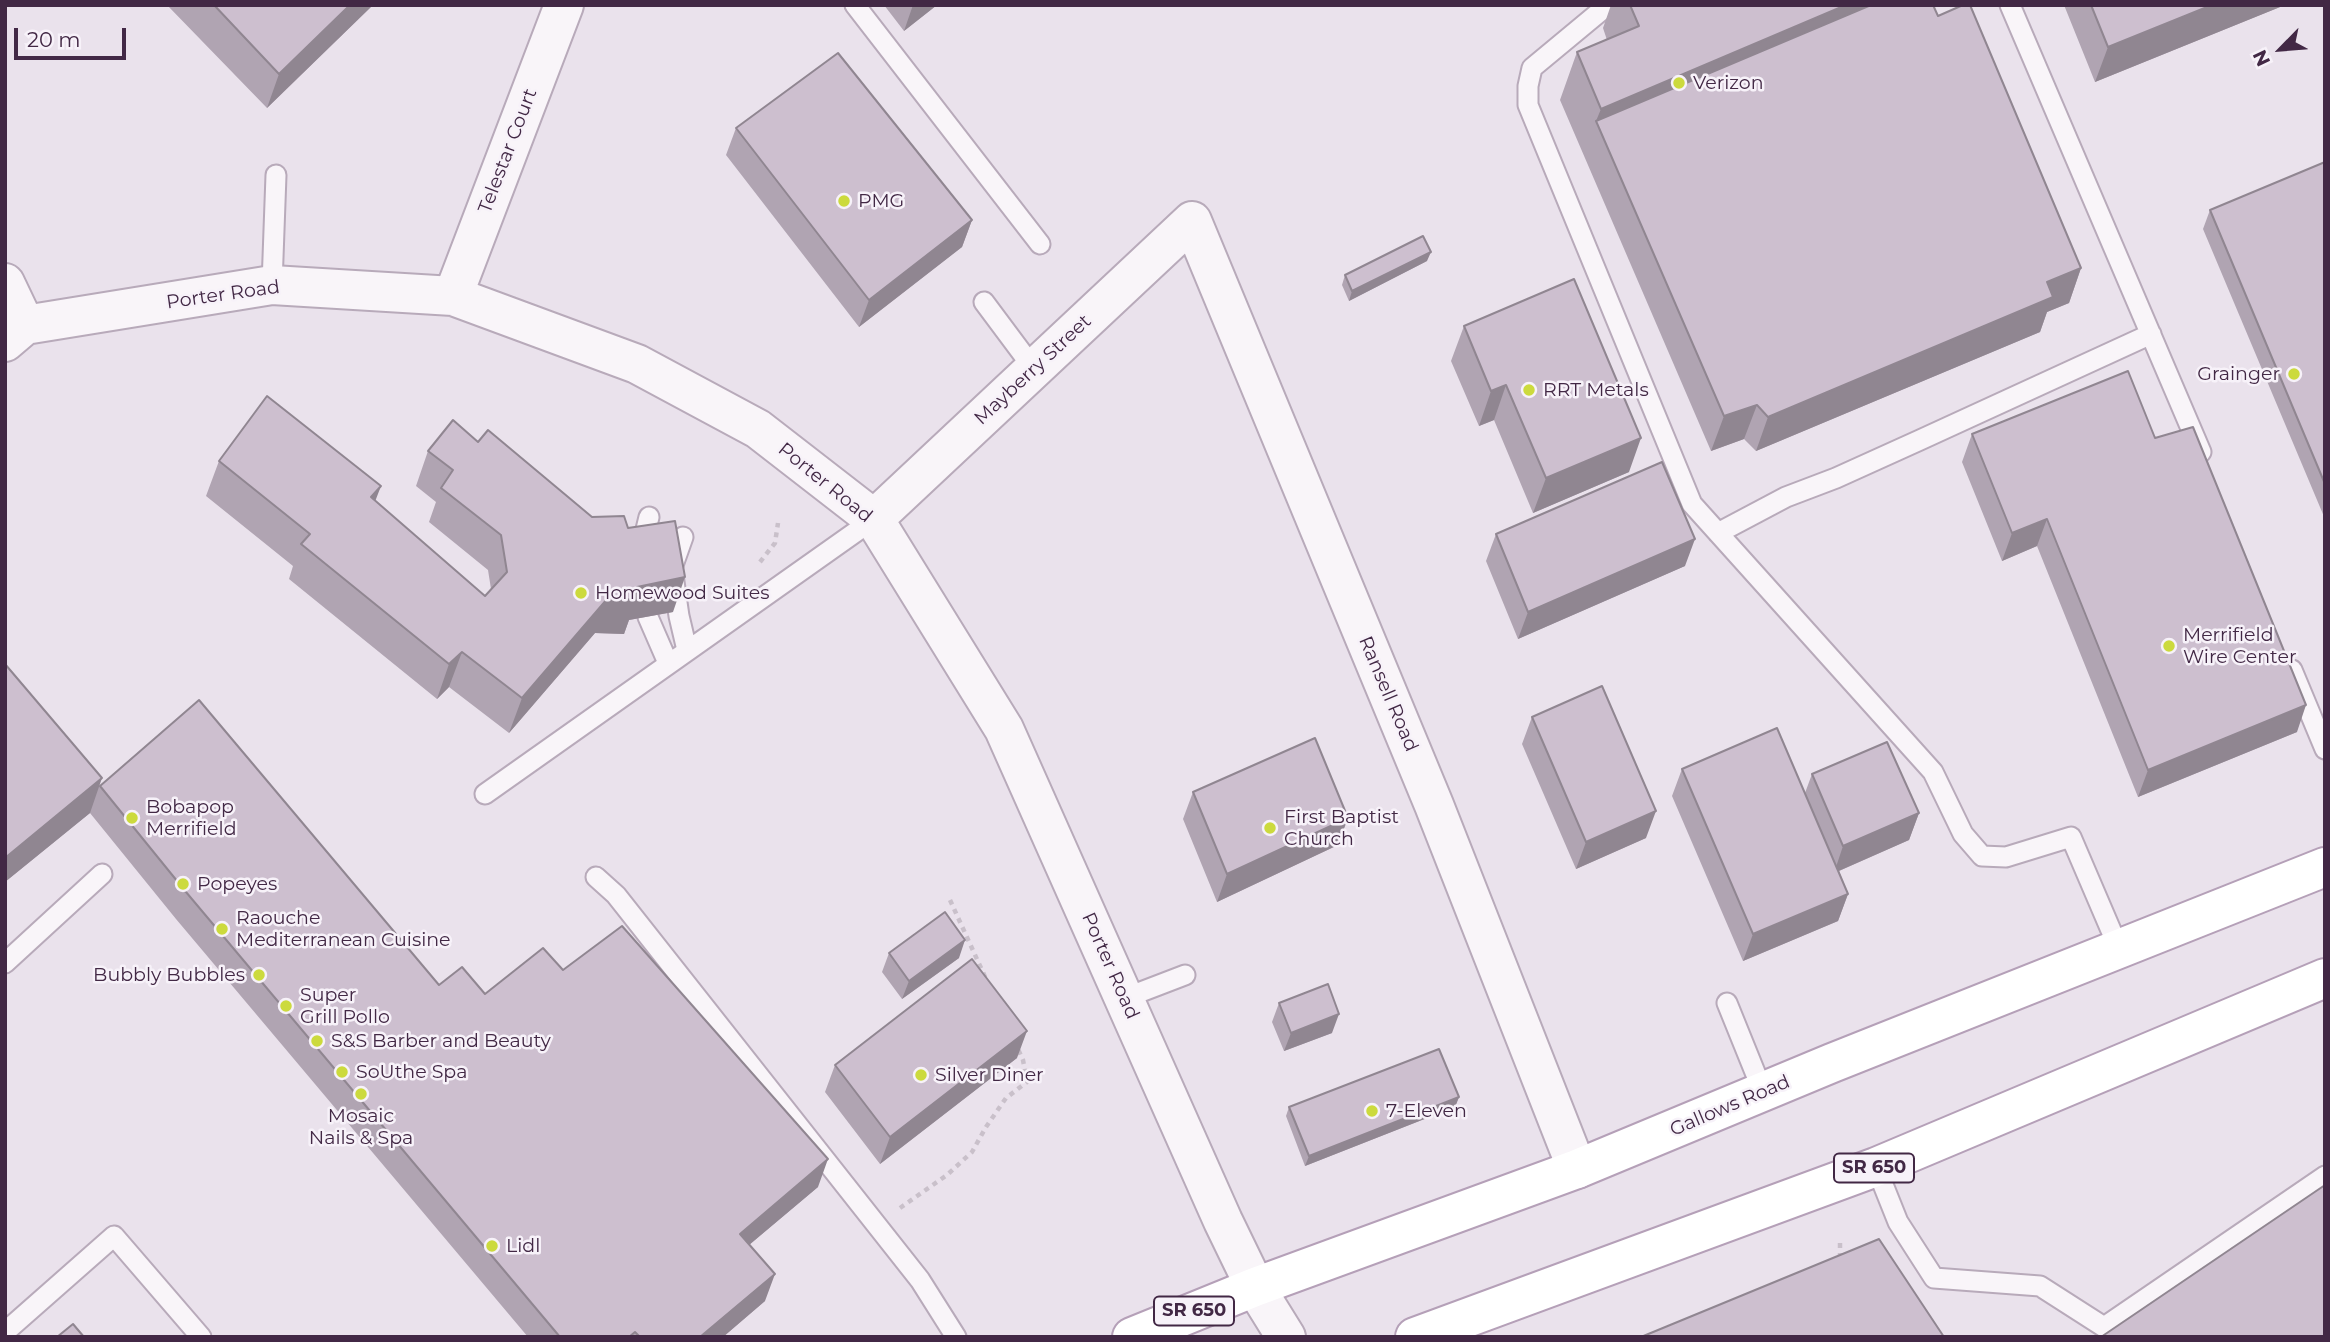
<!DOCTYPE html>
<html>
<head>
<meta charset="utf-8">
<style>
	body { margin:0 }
	#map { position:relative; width:2330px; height:1342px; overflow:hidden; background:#eae2ec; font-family:Montserrat,sans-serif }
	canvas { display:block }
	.frame { position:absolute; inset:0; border:7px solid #422845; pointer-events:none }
	.north { position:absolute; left:2246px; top:14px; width:70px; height:70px; -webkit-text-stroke:5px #f7f2f9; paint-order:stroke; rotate:245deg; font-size:19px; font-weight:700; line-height:28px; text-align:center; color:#422845 }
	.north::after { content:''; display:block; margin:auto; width:24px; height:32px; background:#422845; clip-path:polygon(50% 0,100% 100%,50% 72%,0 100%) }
	.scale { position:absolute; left:14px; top:28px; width:112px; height:32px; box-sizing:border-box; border:4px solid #422845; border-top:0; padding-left:9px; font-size:21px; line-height:24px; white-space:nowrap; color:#422845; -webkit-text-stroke:5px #f7f2f9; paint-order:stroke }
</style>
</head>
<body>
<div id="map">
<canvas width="2330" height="1342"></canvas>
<div class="frame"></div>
<div class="north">N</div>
<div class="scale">20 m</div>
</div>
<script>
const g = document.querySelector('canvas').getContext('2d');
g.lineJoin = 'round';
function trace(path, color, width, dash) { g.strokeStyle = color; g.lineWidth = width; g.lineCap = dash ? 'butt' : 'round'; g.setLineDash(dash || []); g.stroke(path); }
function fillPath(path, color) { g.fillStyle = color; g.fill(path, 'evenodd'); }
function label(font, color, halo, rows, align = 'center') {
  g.font = font + ' Montserrat,sans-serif'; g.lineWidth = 5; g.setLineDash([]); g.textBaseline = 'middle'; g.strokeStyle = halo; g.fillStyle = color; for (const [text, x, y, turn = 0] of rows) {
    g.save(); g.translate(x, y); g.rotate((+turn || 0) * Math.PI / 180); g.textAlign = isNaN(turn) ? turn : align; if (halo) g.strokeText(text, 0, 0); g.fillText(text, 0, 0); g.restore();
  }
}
const service = new Path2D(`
	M 855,5 L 1040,244
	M 1608,5 L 1532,68 L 1528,86 L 1528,105 L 1692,504 L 1933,772 L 1963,834 L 1982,856 L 2006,857 L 2071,837 L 2119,949
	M 2010,5 L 2201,452
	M 272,285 L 276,175
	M 984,302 L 1034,369
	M 1718,533 L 1786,497 L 1836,478 L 1920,440 L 2151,334
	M 683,537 L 672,568 L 679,616 L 687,650
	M 641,550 L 649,517
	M 648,617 L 668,663
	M 2292,670 L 2325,749
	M 485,794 L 874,519
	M 596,877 L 616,895 L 920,1280 L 956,1337
	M 5,963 L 102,874
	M 1125,998 L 1185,975
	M 1727,1003 L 1763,1092
	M 1876,1167 L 1898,1222 L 1934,1278 L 2040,1286 L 2104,1327 L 2325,1176
	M 5,1332 L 114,1236 L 201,1337`);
const minor = new Path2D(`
	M 5,283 L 25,325
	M 453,296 L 564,5
	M 5,342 L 25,325 L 272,285 L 453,296 L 637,364 L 758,429 L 874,519 L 1004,729 L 1223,1221 L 1255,1287
	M 874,519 L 1192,221 L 1434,805 L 1577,1169`);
const tertiary = new Path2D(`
	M 1255,1287 L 1286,1337`);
const primary = new Path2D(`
	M 1132,1337 L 1255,1287 L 1577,1169 L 1832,1063 L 2325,867
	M 1415,1337 L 1876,1167 L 2325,978`);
trace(service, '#b8aaba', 23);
trace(minor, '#b8aaba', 42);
trace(tertiary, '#b8aaba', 42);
trace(primary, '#b5a0b8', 42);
trace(new Path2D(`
	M 760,562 L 775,543 L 778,523
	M 950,900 L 986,979
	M 900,1208 L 947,1175 L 972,1152 L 986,1127 L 1006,1098 L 1027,1082 L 1023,1060 L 1017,1047
	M 1840,1258 L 1840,1238`), '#c9c0ca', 4.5, [5, 5]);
trace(service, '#f9f5f9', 19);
trace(minor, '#f9f5f9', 38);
trace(tertiary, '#f9f5f9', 38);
trace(primary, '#fff', 38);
fillPath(new Path2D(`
	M 167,5 L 373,5 L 267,108 Z
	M 884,5 L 937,5 L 904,31 Z
	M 1611,5 L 1933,5 L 1938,16 L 2081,268 L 2069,303 L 2047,312 L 2040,332 L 1756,451 L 1744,439 L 1711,451 L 1560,100 L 1577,52 L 1607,40 L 1603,28 Z
	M 2064,5 L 2285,5 L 2095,82 Z
	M 736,128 L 972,220 L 962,247 L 859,327 L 726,155 Z
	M 2325,162 L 2325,519 L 2203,229 L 2210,210 Z
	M 1427,261 L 1349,301 L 1342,285 L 1345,275 Z
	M 1464,326 L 1629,472 L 1533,513 L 1494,420 L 1479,426 L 1451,361 Z
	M 1972,434 L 2155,438 L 2297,732 L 2138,797 L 2037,546 L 2002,561 L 1962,462 Z
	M 478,442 L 592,517 L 628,528 L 673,612 L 629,620 L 624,634 L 595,633 L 509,733 L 449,687 L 437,699 L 289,579 L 293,566 L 206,496 L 219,461 L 375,501 L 485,596 L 491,589 L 488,570 L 429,522 L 436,502 L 416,486 L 428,451 Z
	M 1496,534 L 1685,566 L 1518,639 L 1486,561 Z
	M 5,664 L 100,786 L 439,985 L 485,994 L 563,970 L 818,1187 L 749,1245 L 765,1301 L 723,1337 L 528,1337 L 176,919 L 90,813 L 5,882 Z
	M 1532,717 L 1646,838 L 1576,869 L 1522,744 Z
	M 1682,769 L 1805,793 L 1812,774 L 1919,813 L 1909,840 L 1839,871 L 1848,894 L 1838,921 L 1743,961 L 1672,796 Z
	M 1193,792 L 1338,845 L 1217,902 L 1183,819 Z
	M 889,953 L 959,958 L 902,999 L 882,972 Z
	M 1279,1003 L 1332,1033 L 1284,1051 L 1272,1022 Z
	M 1017,1058 L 880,1164 L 825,1092 L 835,1065 Z
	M 1459,1097 L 1455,1107 L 1305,1166 L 1286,1116 L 1289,1107 Z`), '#b0a4b2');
fillPath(new Path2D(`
	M 350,5 L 373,5 L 267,108 L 279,74 Z
	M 913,5 L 937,5 L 904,31 Z
	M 1846,5 L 1920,5 L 1596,121 L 1601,109 Z
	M 2212,5 L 2285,5 L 2095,82 L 2108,47 Z
	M 972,220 L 962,247 L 859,327 L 869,300 Z
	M 1431,252 L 1427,261 L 1349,301 L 1352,291 Z
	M 2081,268 L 2069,303 L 2047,312 L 2040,332 L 1756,451 L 1768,417 L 2047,282 Z
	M 1506,385 L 1494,420 L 1479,426 L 1491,391 Z
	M 1757,405 L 1744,439 L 1711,451 L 1724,416 Z
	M 1641,438 L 1629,472 L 1533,513 L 1546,478 Z
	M 381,486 L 368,520 L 371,497 Z
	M 2047,519 L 2037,546 L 2002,561 L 2012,533 Z
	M 1695,539 L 1685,566 L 1518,639 L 1528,612 Z
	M 685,577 L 673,612 L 629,620 L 624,634 L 595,633 L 509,733 L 522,698 L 608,598 L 637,587 Z
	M 462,652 L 449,687 L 437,699 L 449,664 Z
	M 2306,705 L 2297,732 L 2138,797 L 2148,770 Z
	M 102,778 L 90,813 L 5,882 L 5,858 Z
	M 1656,811 L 1646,838 L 1576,869 L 1586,842 Z
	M 1919,813 L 1909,840 L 1834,873 L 1843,846 Z
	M 1348,818 L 1338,845 L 1217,902 L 1227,874 Z
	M 1848,894 L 1838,921 L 1743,961 L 1753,934 Z
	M 965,940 L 959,958 L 902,999 L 909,981 Z
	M 1339,1014 L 1332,1033 L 1284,1051 L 1291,1033 Z
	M 1027,1031 L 1017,1058 L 880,1164 L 890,1137 Z
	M 1459,1097 L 1455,1107 L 1305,1166 L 1309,1156 Z
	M 828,1159 L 818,1187 L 730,1261 L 740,1234 Z
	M 775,1274 L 765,1301 L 723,1337 L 700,1337 Z`), '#908691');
const building = new Path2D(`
	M 214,5 L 350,5 L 279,74 Z
	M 1630,5 L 1846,5 L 1601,109 L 1577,52 L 1639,26 Z
	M 1871,5 L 1933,5 L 1938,16 L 1963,5 L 1970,5 L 2081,268 L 2047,282 L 2053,297 L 1768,417 L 1757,405 L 1724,416 L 1596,121 Z
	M 2091,5 L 2212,5 L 2108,47 Z
	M 838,53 L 972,220 L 869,300 L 736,128 Z
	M 2325,162 L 2325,484 L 2210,210 Z
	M 1423,236 L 1431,252 L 1352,291 L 1345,275 Z
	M 1574,279 L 1641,438 L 1546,478 L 1506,385 L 1491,391 L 1464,326 Z
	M 2128,371 L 2155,438 L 2193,427 L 2306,705 L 2148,770 L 2047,519 L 2012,533 L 1972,434 Z
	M 267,396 L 381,486 L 371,497 L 485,596 L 507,572 L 501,535 L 441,488 L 453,470 L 428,451 L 453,420 L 478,442 L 488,430 L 592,517 L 624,516 L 628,528 L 675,521 L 685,577 L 637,587 L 636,600 L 608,598 L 522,698 L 462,652 L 449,664 L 301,544 L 310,534 L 219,461 Z
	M 1662,462 L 1695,539 L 1528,612 L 1496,534 Z
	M 5,664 L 102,778 L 5,858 Z
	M 1602,686 L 1656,811 L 1586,842 L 1532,717 Z
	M 199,700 L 439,985 L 462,967 L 485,994 L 543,948 L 563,970 L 622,926 L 828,1159 L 740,1234 L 775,1274 L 700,1337 L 640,1337 L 635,1332 L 629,1337 L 560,1337 L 186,892 L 100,786 Z
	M 1777,728 L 1848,894 L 1753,934 L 1682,769 Z
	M 1315,738 L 1348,818 L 1227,874 L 1193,792 Z
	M 1887,742 L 1919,813 L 1843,846 L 1812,774 Z
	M 945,912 L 965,940 L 909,981 L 889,953 Z
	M 972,959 L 1027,1031 L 890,1137 L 835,1065 Z
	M 1328,984 L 1339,1014 L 1291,1033 L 1279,1003 Z
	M 1439,1049 L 1459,1097 L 1309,1156 L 1289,1107 Z
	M 2325,1185 L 2325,1337 L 2101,1337 Z
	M 1879,1239 L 1944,1337 L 1641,1337 Z
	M 73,1324 L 84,1337 L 57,1337 Z`);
fillPath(building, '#cdbfcf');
trace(building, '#908691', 2);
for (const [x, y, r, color] of [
	[1679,83,7,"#ccda3d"],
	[844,201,7,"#ccda3d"],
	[2294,374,7,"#ccda3d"],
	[1529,390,7,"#ccda3d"],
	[581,593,7,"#ccda3d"],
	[2169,646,7,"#ccda3d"],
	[132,818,7,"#ccda3d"],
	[1270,828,7,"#ccda3d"],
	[183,884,7,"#ccda3d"],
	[222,929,7,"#ccda3d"],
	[259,975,7,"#ccda3d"],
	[286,1006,7,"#ccda3d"],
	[317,1041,7,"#ccda3d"],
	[342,1072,7,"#ccda3d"],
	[921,1075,7,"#ccda3d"],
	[361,1094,7,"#ccda3d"],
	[1372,1111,7,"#ccda3d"],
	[492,1246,7,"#ccda3d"]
]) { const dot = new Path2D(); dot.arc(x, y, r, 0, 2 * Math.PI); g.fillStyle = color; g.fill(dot); trace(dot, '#f7f2f9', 2.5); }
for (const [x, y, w] of [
	[1874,1168,80],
	[1194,1311,80]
]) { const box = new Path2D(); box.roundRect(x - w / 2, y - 14.5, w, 29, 5); g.fillStyle = '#f7f2f9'; g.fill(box); trace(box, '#422845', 2); }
label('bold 18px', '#422845', null, [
	["SR 650",1874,1168],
	["SR 650",1194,1311]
]);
label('19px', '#422845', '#f7f2f9', [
	["Verizon",1693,83],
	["PMG",858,201],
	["Grainger",2280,374,"right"],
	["RRT Metals",1543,390],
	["Homewood Suites",595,593],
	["Merrifield",2183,635],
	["Wire Center",2183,657],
	["Bobapop",146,807],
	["Merrifield",146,829],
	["First Baptist",1284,817],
	["Church",1284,839],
	["Popeyes",197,884],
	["Raouche",236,918],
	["Mediterranean Cuisine",236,940],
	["Bubbly Bubbles",245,975,"right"],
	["Super",300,995],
	["Grill Pollo",300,1017],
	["S&S Barber and Beauty",331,1041],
	["SoUthe Spa",356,1072],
	["Silver Diner",935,1075],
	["7-Eleven",1386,1111],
	["Mosaic",361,1116,"center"],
	["Nails & Spa",361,1138,"center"],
	["Lidl",506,1246]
], 'left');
label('19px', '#422845', '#f7f2f9', [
	["Telestar Court",508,151,-69],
	["Porter Road",223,295,-8],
	["Mayberry Street",1033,370,-43],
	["Porter Road",825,483,39],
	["Ransell Road",1388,694,67],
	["Porter Road",1110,966,66],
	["Gallows Road",1730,1106,-23]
]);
</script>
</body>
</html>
